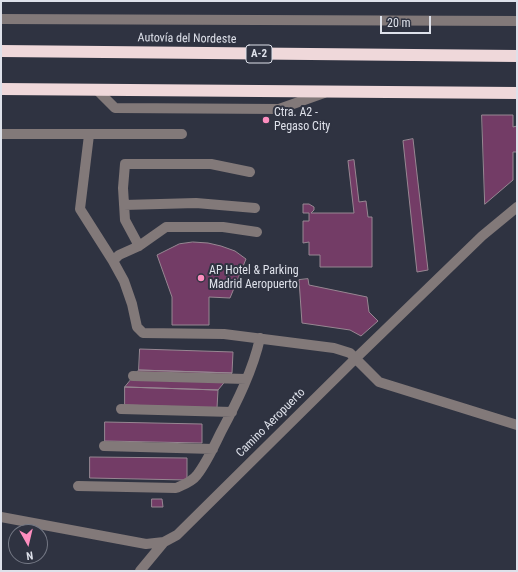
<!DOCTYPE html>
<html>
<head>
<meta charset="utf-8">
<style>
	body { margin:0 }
	#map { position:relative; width:518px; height:572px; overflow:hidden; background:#2f3341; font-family:"Roboto Condensed",sans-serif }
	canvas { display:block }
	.frame { position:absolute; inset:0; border:2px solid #dee1ea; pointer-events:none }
	.north { position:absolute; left:8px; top:524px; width:40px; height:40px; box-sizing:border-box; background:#2f3341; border:1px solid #757985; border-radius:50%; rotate:172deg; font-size:11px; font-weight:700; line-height:16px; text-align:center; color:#dee1ea }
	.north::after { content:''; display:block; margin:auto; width:14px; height:18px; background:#fd8ebf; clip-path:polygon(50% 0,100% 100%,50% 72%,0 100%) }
	.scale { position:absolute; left:380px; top:16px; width:51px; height:18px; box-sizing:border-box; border:2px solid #dee1ea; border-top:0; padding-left:5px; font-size:12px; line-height:14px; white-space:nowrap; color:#dee1ea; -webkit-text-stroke:3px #2f3341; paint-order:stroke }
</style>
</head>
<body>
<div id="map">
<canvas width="518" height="572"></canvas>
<div class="frame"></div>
<div class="north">N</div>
<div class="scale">20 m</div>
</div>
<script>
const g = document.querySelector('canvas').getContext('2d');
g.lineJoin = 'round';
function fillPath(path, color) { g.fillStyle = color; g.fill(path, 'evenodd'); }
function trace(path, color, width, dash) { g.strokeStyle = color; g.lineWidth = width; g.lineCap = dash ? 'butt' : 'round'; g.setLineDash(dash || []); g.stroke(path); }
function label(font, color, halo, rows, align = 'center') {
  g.font = font + ' "Roboto Condensed",sans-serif'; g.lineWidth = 4; g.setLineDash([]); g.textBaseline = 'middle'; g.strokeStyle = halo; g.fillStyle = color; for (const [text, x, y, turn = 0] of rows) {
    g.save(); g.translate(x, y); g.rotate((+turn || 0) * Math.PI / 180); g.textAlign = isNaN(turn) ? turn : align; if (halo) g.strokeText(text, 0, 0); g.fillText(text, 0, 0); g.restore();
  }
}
const building = new Path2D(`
	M 482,115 L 513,115 L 513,127 L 517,126 L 517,152 L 513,152 L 513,180 L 485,204 Z
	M 413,139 L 428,270 L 417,272 L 403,141 Z
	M 354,160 L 359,202 L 366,201 L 368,217 L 372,217 L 372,267 L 320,267 L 320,255 L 309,255 L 309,242 L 303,243 L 303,221 L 309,221 L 309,213 L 303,213 L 303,204 L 309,204 L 314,207 L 314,210 L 311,213 L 354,213 L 348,161 Z
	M 193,242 L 208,243 L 221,246 L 235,251 L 246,259 L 230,298 L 209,297 L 209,325 L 172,325 L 172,297 L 157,255 L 179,244 Z
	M 308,279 L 309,285 L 367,297 L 369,312 L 378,321 L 361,336 L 350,330 L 302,323 L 299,280 Z
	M 140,349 L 233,352 L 232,373 L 139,370 Z
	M 139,370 L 232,373 L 218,390 L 125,387 Z
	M 125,387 L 218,390 L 217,408 L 125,405 Z
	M 105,422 L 202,424 L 202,443 L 105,441 Z
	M 90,457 L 187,458 L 187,480 L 90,478 Z
	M 152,499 L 162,499 L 163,507 L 152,507 Z`);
fillPath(building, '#733c66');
trace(building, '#978792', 1);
trace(new Path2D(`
	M 1,19 L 517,21
	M 96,89 L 115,108 L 279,109 L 324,93
	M 1,134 L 182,134
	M 89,135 L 80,209 L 113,261 L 119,255 L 139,246 L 166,227 L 223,227 L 257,232
	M 124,205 L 196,203 L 255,208
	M 139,246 L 125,220 L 123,188 L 125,164 L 211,164 L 250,172
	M 113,261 L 124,281 L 132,304 L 137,327 L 143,333 L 224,334 L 334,348 L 350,353 L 379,382 L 517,425
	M 133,376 L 246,379
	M 121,409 L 232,412
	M 104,446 L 213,449
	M 78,486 L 176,488 C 183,485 192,482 197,475 C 207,462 214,446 221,432 C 237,402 253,370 260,338
	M 1,517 L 146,544 L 164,542 L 177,535 L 355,359 L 482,236 L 517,207
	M 140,571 L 164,542`), '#827979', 10);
trace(new Path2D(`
	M 1,51 L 517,56
	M 1,89 L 517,93`), '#efd8da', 12);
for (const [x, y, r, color] of [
	[266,120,4,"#fd8ebf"],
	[201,278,4,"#fd8ebf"]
]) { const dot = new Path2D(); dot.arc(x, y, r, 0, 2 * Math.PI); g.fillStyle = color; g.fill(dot); trace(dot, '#2f3341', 1.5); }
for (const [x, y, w] of [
	[259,54,26]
]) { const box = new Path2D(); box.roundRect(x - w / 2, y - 9, w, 18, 3); g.fillStyle = '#2f3341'; g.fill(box); trace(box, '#dee1ea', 1); }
label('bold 11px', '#dee1ea', null, [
	["A-2",259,54]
]);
label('12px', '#dee1ea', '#2f3341', [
	["Autovía del Nordeste",187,39,1],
	["Camino Aeropuerto",271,423,-45]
]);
label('12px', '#dee1ea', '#2f3341', [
	["Ctra. A2 -",274,113],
	["Pegaso City",274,127],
	["AP Hotel & Parking",209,271],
	["Madrid Aeropuerto",209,285]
], 'left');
</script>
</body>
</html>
